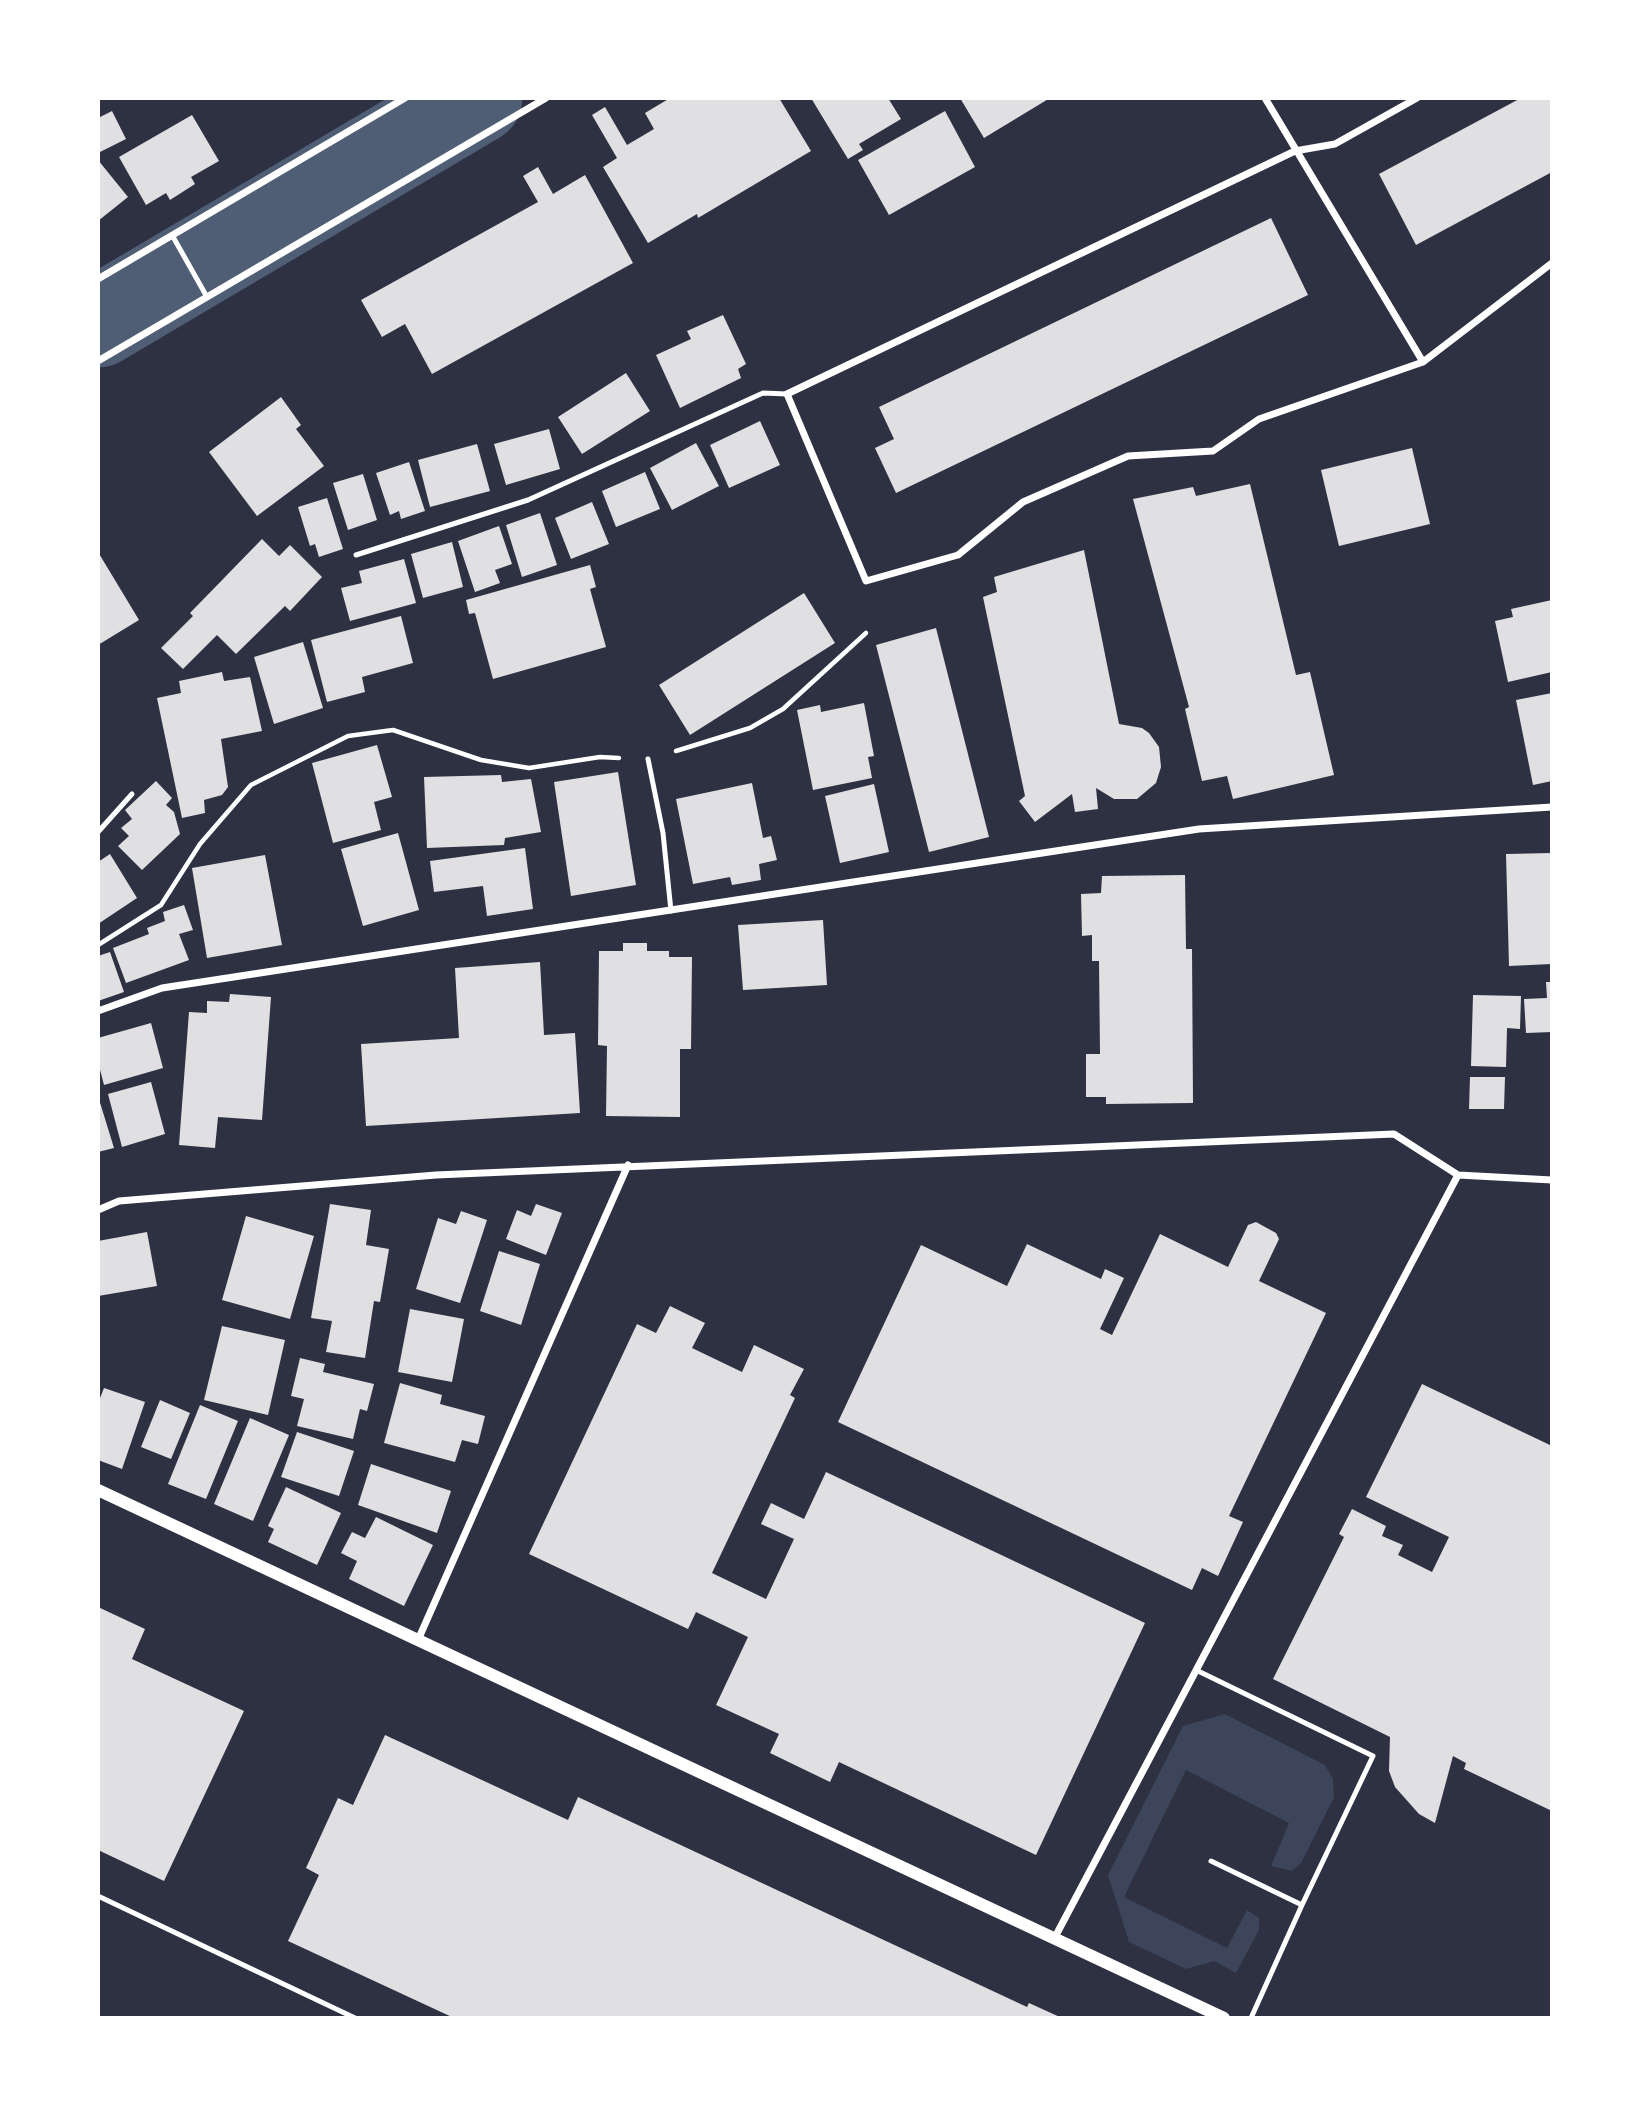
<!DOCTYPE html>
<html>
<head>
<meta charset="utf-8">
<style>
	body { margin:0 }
	#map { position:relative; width:1650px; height:2116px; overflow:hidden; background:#2d3142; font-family:Poppins,sans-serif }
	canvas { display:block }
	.frame { position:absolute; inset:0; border:100px solid #fff; pointer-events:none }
</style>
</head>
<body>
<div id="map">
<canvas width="1650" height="2116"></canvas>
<div class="frame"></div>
</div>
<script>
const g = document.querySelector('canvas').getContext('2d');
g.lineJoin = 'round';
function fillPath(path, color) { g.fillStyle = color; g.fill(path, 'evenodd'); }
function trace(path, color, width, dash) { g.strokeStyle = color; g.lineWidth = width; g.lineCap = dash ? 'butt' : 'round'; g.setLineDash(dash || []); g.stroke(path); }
fillPath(new Path2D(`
	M 1225,1714 L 1325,1765 L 1333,1779 L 1334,1797 L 1301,1863 L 1292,1871 L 1271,1866 L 1289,1823 L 1186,1770 L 1124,1897 L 1227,1948 L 1247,1910 L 1259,1918 L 1259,1930 L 1236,1973 L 1214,1961 L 1186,1969 L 1129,1942 L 1108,1875 L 1183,1726 Z`), '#3c4559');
trace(new Path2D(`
	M 98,322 L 477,98`), '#4f5d75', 91);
fillPath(new Path2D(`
	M 670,98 L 779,98 L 811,151 L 698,218 L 697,214 L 648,243 L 603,167 L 617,158 L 592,115 L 605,107 L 627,145 L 654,129 L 645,113 Z
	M 811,98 L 888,98 L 901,119 L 859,144 L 863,150 L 848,159 Z
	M 960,98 L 1050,98 L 984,138 Z
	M 1521,98 L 1552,98 L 1552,172 L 1416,245 L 1379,174 Z
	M 112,111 L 126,139 L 98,153 L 98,118 Z
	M 945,111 L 975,167 L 889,215 L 858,160 Z
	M 192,115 L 219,161 L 191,177 L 195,184 L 170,200 L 166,193 L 146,205 L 119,157 Z
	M 98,160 L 128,197 L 98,221 Z
	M 538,167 L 553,194 L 585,175 L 633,263 L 432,374 L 405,324 L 382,337 L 361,300 L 538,202 L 523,176 Z
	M 1271,218 L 1308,295 L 896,493 L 875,448 L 894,439 L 879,407 Z
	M 723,315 L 746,364 L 738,369 L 741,378 L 680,408 L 656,355 L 691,339 L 687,331 Z
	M 626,373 L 650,411 L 582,454 L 558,417 Z
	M 281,397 L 301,425 L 296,429 L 324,466 L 257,516 L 209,452 Z
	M 760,421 L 780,465 L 729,488 L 710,445 Z
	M 549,429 L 560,469 L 506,485 L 494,444 Z
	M 696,443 L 719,486 L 672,510 L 650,468 Z
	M 477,444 L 490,491 L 430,507 L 418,460 Z
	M 1412,448 L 1430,524 L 1339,546 L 1321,470 Z
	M 409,462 L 425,511 L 401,519 L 399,511 L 390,515 L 376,473 Z
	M 645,472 L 660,509 L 616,527 L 602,491 Z
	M 363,474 L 377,520 L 348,530 L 333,483 Z
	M 1250,484 L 1296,675 L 1310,672 L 1334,775 L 1233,799 L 1227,776 L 1202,781 L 1185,709 L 1189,707 L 1133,499 L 1193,487 L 1196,496 Z
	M 327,498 L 343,549 L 319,557 L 315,544 L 310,546 L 298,507 Z
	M 592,502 L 609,544 L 571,559 L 555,518 Z
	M 540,513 L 557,565 L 522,577 L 506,525 Z
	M 499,526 L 512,564 L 495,570 L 500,583 L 475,592 L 458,541 Z
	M 262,539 L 279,556 L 290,545 L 322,577 L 290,611 L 285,606 L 236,654 L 217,635 L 183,669 L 161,648 L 193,616 L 190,613 Z
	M 452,542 L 463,587 L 423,598 L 411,554 Z
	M 1084,550 L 1119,724 L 1142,728 L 1149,733 L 1159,747 L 1161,767 L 1156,783 L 1137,799 L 1114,799 L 1096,788 L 1098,809 L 1075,812 L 1072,794 L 1035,822 L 1019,801 L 1025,796 L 983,597 L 997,592 L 994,577 Z
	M 98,552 L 139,620 L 98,645 Z
	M 404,559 L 416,603 L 350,621 L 341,588 L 362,583 L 359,571 Z
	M 590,565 L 596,587 L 590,589 L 606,647 L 493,679 L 475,613 L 469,614 L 466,600 Z
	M 804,593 L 835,643 L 690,735 L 659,685 Z
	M 1552,600 L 1552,672 L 1508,682 L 1495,621 L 1513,617 L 1511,609 Z
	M 401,616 L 413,663 L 362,677 L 365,692 L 327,702 L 311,640 Z
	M 936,628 L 989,837 L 929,852 L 876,645 Z
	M 303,642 L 323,708 L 274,724 L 254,657 Z
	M 222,672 L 224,681 L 250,677 L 262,731 L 221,739 L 228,787 L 222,795 L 204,800 L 205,813 L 182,818 L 157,698 L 181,693 L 179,681 Z
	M 1552,693 L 1552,781 L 1533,785 L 1516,700 Z
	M 864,703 L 874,756 L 868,757 L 872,778 L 813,790 L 797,710 L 820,705 L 821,712 Z
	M 377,745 L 392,797 L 374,802 L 381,830 L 333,843 L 312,763 Z
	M 618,772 L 636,885 L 571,896 L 554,782 Z
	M 501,775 L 502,782 L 531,779 L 541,832 L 505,838 L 504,845 L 427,848 L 424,777 Z
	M 156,781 L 172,798 L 166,805 L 174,812 L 180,834 L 142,870 L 118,846 L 129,836 L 121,828 L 132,819 L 125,810 Z
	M 752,783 L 763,838 L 771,836 L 777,860 L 759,864 L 761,880 L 732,885 L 730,877 L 693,884 L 676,799 Z
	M 874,784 L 889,852 L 840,863 L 825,796 Z
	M 398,833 L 419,910 L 363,926 L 341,849 Z
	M 525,848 L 533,909 L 487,916 L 483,886 L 434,892 L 430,861 Z
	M 1552,853 L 1552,964 L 1509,966 L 1506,854 Z
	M 110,854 L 137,898 L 98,924 L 98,862 Z
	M 265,855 L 282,945 L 207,958 L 192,868 Z
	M 1185,875 L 1186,949 L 1192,949 L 1193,1103 L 1106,1104 L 1106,1097 L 1086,1097 L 1086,1054 L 1100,1054 L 1099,961 L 1092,961 L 1092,935 L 1082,936 L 1081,894 L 1101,893 L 1102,876 Z
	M 184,905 L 193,930 L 179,934 L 189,960 L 126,983 L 113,948 L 149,934 L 147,928 L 165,921 L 163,912 Z
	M 823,920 L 827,985 L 743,990 L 738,925 Z
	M 623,943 L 647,943 L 647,951 L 669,951 L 669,957 L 692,957 L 691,1049 L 680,1049 L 680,1117 L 606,1116 L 607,1046 L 598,1045 L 599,951 L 623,951 Z
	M 110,952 L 124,992 L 98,1001 L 98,956 Z
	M 540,962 L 544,1035 L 575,1033 L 580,1113 L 366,1126 L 361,1044 L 459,1038 L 455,968 Z
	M 1546,982 L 1552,982 L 1552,1032 L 1526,1033 L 1524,999 L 1547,998 Z
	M 230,994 L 271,997 L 262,1120 L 218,1117 L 215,1148 L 179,1145 L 189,1012 L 207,1013 L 207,1001 L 229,1002 Z
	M 1473,995 L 1521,996 L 1520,1029 L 1507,1028 L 1506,1067 L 1471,1066 Z
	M 151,1023 L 163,1068 L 104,1085 L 98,1062 L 98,1038 Z
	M 1470,1077 L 1505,1077 L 1504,1109 L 1469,1109 Z
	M 151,1082 L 165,1134 L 122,1147 L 108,1094 Z
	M 98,1096 L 114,1148 L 98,1152 Z
	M 330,1204 L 371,1210 L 366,1245 L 389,1249 L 380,1302 L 374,1301 L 365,1358 L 326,1352 L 332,1321 L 311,1318 Z
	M 536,1204 L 562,1213 L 546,1255 L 506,1239 L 517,1210 L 531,1216 Z
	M 461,1211 L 487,1220 L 460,1303 L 416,1289 L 438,1218 L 456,1224 Z
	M 246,1216 L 314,1236 L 290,1319 L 222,1300 Z
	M 1256,1222 L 1276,1233 L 1279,1239 L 1259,1281 L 1326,1313 L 1229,1516 L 1243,1522 L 1218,1576 L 1202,1568 L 1192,1590 L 838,1422 L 921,1245 L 1007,1286 L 1027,1244 L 1101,1279 L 1105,1269 L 1124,1278 L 1100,1329 L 1112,1335 L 1160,1234 L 1228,1267 L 1248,1225 Z
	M 147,1232 L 157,1286 L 98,1296 L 98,1241 Z
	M 499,1251 L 540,1264 L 521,1325 L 480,1311 Z
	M 670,1306 L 705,1323 L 692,1348 L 742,1372 L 754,1345 L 804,1369 L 790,1395 L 795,1398 L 712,1573 L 766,1599 L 794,1539 L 761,1524 L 771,1503 L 804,1519 L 826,1472 L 1145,1623 L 1036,1855 L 839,1762 L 830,1782 L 770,1753 L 779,1734 L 716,1705 L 748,1637 L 696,1612 L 688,1629 L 529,1554 L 637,1324 L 656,1333 Z
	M 410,1309 L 464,1319 L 452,1382 L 398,1372 Z
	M 222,1326 L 285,1340 L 268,1415 L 204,1400 Z
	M 300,1358 L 325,1364 L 323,1372 L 374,1384 L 367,1411 L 360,1409 L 353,1439 L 297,1426 L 304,1399 L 291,1396 Z
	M 400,1383 L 442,1395 L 440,1404 L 485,1416 L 478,1444 L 462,1440 L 455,1462 L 384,1443 Z
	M 1422,1384 L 1552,1446 L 1552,1811 L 1464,1769 L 1466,1763 L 1453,1756 L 1435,1823 L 1419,1814 L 1395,1787 L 1389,1771 L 1390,1737 L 1273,1679 L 1344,1537 L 1339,1534 L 1352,1509 L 1386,1526 L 1382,1536 L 1403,1545 L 1398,1555 L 1432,1572 L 1449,1537 L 1366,1497 Z
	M 104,1388 L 145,1402 L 122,1469 L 98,1460 L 98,1403 Z
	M 160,1400 L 190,1413 L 171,1459 L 141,1447 Z
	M 200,1405 L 238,1421 L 206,1499 L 168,1484 Z
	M 250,1418 L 289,1435 L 253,1521 L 214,1504 Z
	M 297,1432 L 354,1451 L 339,1496 L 281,1477 Z
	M 371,1464 L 451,1491 L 437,1533 L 358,1505 Z
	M 286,1487 L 341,1513 L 317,1565 L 268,1542 L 274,1529 L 268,1526 Z
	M 376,1517 L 433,1545 L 404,1606 L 349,1579 L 357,1561 L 341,1553 L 352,1532 L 365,1538 Z
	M 98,1607 L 145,1629 L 132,1659 L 244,1711 L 164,1881 L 98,1850 Z
	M 385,1735 L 568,1820 L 578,1797 L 1027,2007 L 1029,2003 L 1062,2018 L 454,2018 L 288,1941 L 319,1875 L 306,1868 L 338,1798 L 353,1805 Z`), '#e0e0e3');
trace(new Path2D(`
	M 676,751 L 750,728 L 783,709 L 866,633
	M 98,945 L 161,905 L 200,844 L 251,785 L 348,736 L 393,730 L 481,760 L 529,768 L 600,757 L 619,758`), '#fff', 4.5);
trace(new Path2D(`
	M 172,235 L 207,297
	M 356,555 L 528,500 L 763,393 L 787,394
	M 648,759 L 663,833 L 671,911
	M 98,832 L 132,794
	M 1196,1670 L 1373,1756 L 1302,1905
	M 1211,1861 L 1302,1905 L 1251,2018
	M 98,1896 L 355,2018`), '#fff', 5);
trace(new Path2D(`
	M 1265,98 L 1423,362 L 1552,263
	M 1417,98 L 1335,144 L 1295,151 L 787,394 L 866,581 L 958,555 L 1023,502 L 1128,456 L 1213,451 L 1259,419 L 1423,362
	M 98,279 L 405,98
	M 98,361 L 546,98
	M 98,1011 L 162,988 L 1199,829 L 1552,807
	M 98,1210 L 119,1201 L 436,1175 L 1394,1134 L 1458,1175 L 1552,1180
	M 418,1640 L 628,1165
	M 1054,1939 L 1458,1175`), '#fff', 7);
trace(new Path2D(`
	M 98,1490 L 1224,2018`), '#fff', 12);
</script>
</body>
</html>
